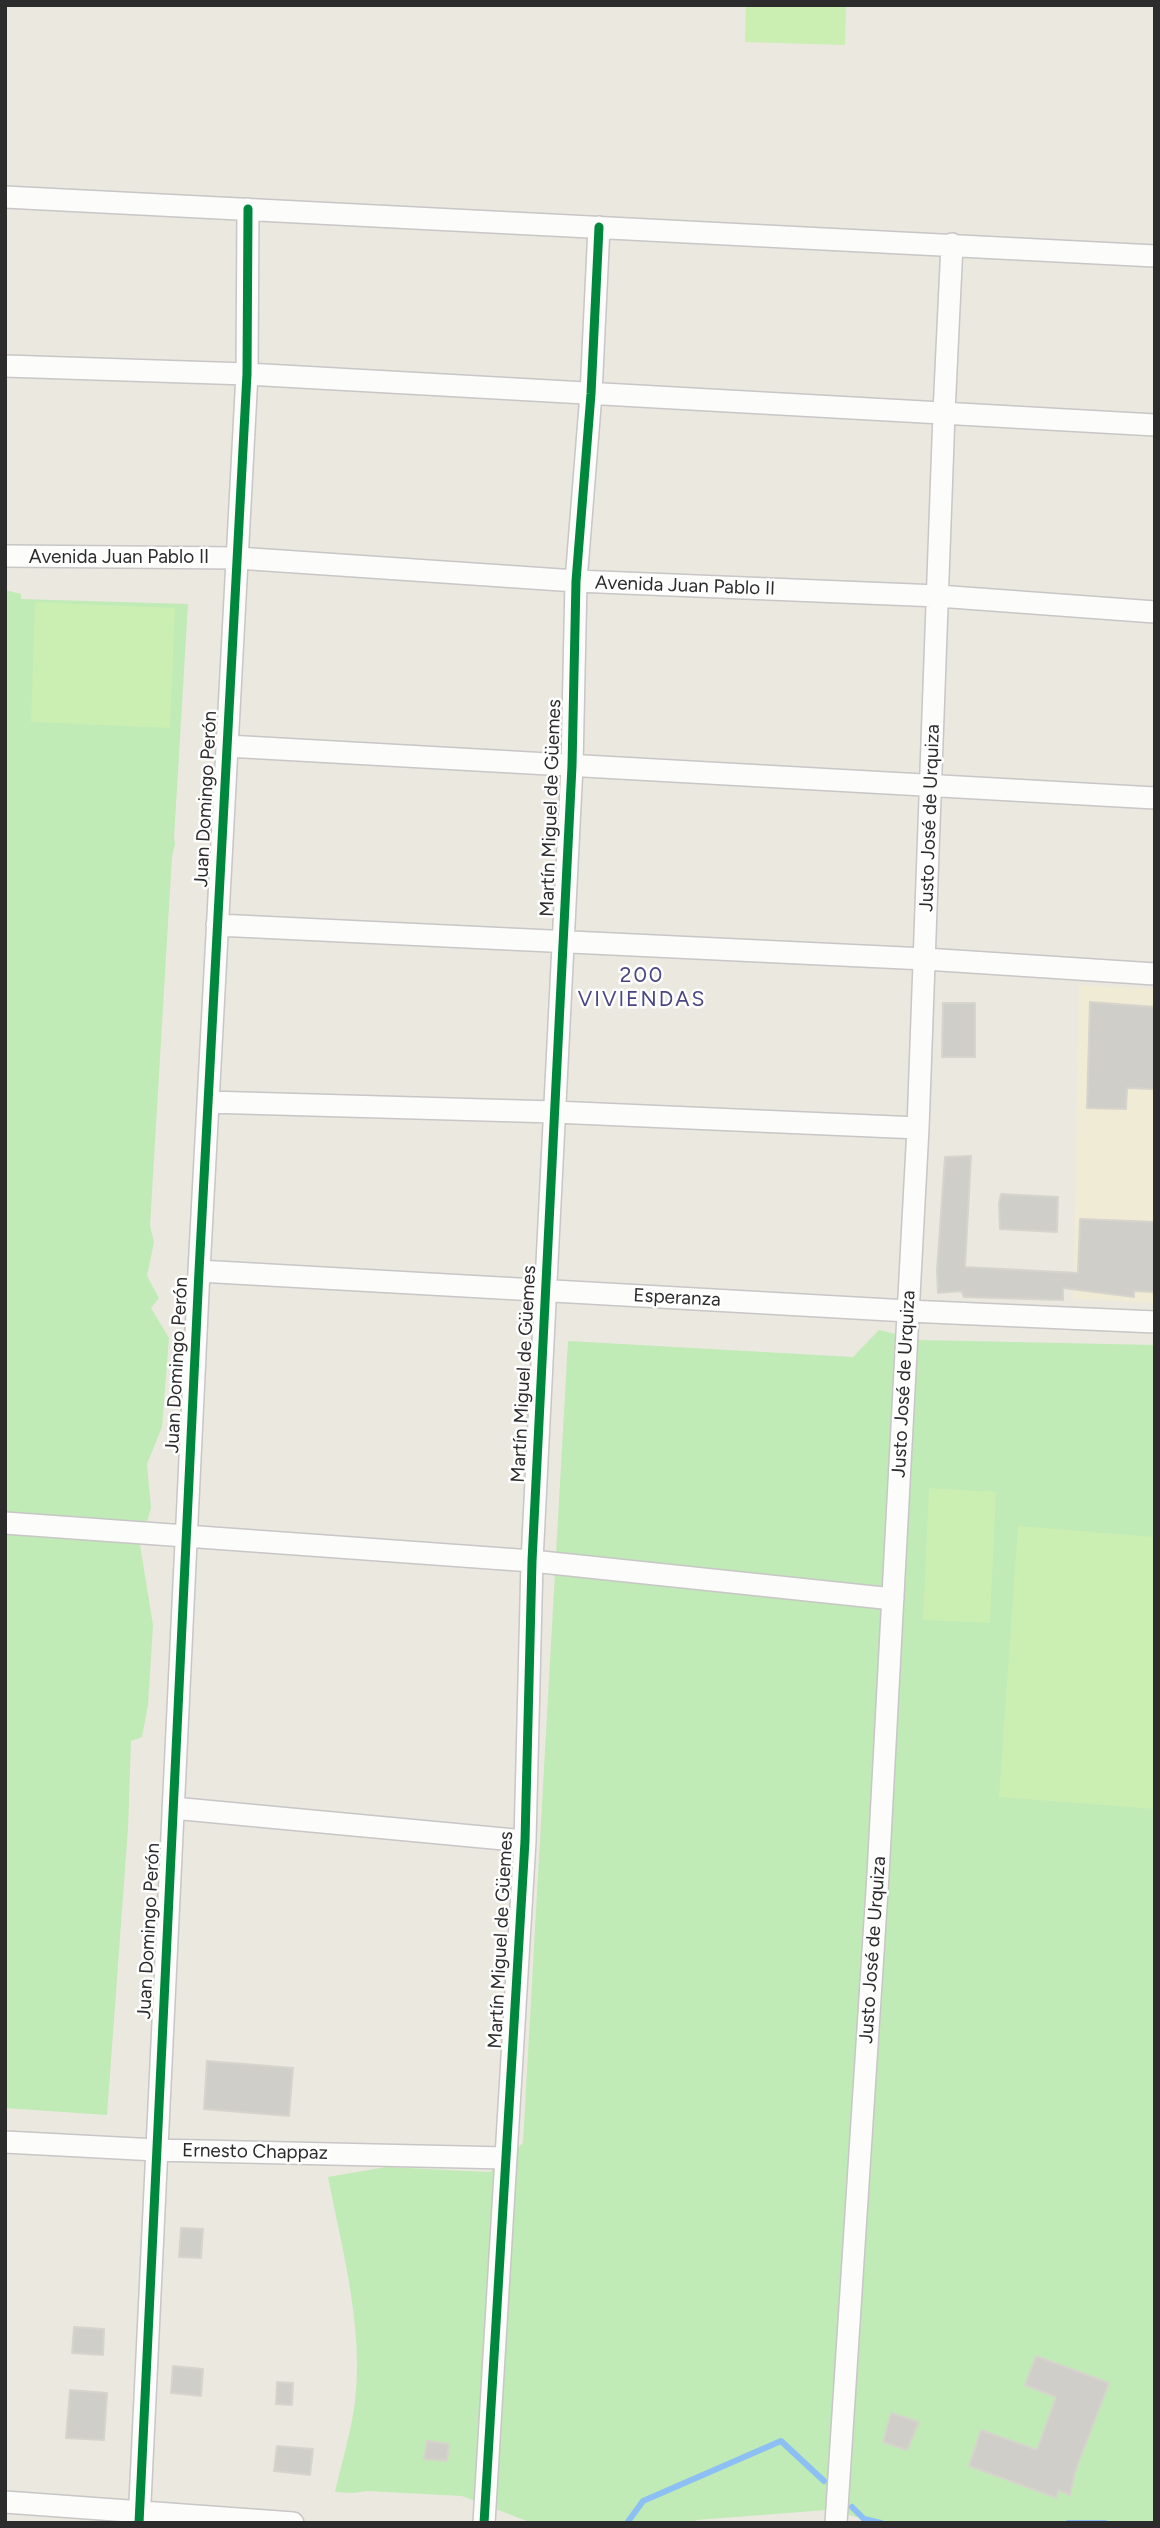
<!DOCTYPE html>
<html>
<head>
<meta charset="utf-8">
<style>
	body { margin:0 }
	#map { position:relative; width:1160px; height:2528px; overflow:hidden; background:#ebe8e0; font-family:Figtree,sans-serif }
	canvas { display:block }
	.frame { position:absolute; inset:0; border:7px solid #2c2c2c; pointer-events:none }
</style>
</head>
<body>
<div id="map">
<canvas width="1160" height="2528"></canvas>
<div class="frame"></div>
</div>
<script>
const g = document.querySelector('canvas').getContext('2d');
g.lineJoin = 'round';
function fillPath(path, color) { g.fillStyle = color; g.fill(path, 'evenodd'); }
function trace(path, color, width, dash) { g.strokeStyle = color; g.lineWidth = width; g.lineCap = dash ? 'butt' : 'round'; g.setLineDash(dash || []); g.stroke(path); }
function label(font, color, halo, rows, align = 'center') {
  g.font = font + ' Figtree,sans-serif'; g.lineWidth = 5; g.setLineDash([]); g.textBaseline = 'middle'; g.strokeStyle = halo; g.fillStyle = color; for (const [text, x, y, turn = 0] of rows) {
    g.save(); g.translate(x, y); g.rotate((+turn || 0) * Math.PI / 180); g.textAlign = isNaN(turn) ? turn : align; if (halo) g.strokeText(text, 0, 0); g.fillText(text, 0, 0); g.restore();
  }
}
fillPath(new Path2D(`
	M 1079,985 L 1155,989 L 1155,1303 L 1073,1299 Z`), '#efebd4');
fillPath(new Path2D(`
	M 5,590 L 21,594 L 21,599 L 188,604 L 174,838 L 175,844 L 172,856 L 150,1226 L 154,1242 L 147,1276 L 159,1298 L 151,1308 L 169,1338 L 162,1427 L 147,1464 L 151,1508 L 140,1545 L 153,1625 L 148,1705 L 142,1737 L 131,1741 L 128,1828 L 107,2115 L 5,2108 Z
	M 879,1330 L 920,1340 L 1155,1345 L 1155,2523 L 861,2523 L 861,2518 L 827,2510 L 696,2520 L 697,2523 L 532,2523 L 462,2496 L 367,2491 L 353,2493 L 335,2492 C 342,2462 351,2432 355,2402 C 364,2328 342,2249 328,2177 L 386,2167 L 490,2172 L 523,2143 L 568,1341 L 853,1357 Z`), '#c0eab6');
fillPath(new Path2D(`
	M 746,5 L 846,5 L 845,45 L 745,42 Z
	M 35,602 L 175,608 L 170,728 L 31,722 Z
	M 929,1488 L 996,1492 L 990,1623 L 923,1620 Z
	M 1018,1526 L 1155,1537 L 1155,1809 L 999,1797 Z`), '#cbeeb3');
trace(new Path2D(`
	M 852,2507 L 864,2519 L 881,2523
	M 627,2523 L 643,2501 L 781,2441 L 824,2481
	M 1068,2523 L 1105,2523`), '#8cc0f4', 6);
const building = new Path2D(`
	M 1090,1002 L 1155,1007 L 1155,1089 L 1127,1088 L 1126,1109 L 1087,1108 Z
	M 943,1003 L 975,1003 L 975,1057 L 942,1057 Z
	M 971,1156 L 965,1267 L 1078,1273 L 1080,1219 L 1155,1222 L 1155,1292 L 1134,1291 L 1134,1297 L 1063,1288 L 1063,1300 L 964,1297 L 961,1291 L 938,1293 L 937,1270 L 945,1157 Z
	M 1001,1194 L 1058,1197 L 1057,1232 L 1000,1229 L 999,1204 Z
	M 207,2061 L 293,2068 L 289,2116 L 204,2109 Z
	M 181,2228 L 203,2229 L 201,2258 L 179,2257 Z
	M 74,2327 L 104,2329 L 103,2355 L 72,2353 Z
	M 1036,2356 L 1109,2383 L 1076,2469 L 1070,2495 L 1058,2490 L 1057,2498 L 969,2466 L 981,2430 L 1037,2450 L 1056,2397 L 1025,2385 Z
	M 173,2366 L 203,2369 L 201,2396 L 171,2393 Z
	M 277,2382 L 293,2383 L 292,2405 L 276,2404 Z
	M 70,2390 L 107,2393 L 104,2440 L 66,2438 Z
	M 891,2413 L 919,2422 L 907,2450 L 883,2442 Z
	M 427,2441 L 449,2444 L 447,2461 L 424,2459 Z
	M 277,2446 L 313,2449 L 310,2475 L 274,2471 Z`);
fillPath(building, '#cfcec8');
trace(building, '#d6d4cc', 2);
const minor = new Path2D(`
	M 5,197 L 1155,256
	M 5,366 L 247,374 L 1155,425
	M 5,556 L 237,558 L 576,581 L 938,596 L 1155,612
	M 227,746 L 1155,798
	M 217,925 L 925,959 L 1155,974
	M 208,1102 L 554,1112 L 918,1128
	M 199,1271 L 908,1311 L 1155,1322
	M 5,1523 L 532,1561 L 893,1599
	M 173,1808 L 525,1841
	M 5,2142 L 156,2150 L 506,2158
	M 5,2502 L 293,2523
	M 139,2523 L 199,1271 L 247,374 L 248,209
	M 484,2523 L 525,1841 L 532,1561 L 572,766 L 576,581 L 591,394 L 599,227
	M 836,2523 L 878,1875 L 918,1128 L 944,413 L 952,244`);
trace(minor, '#c8c6c6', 24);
trace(minor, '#fcfcfa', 21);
trace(new Path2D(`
	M 139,2523 L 199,1271 L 247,374 L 248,209
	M 484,2523 L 525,1841 L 532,1561 L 572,766 L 576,581 L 591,394 L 599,227`), '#00873e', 9);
label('19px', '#2c2c2c', '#fff', [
	["Avenida Juan Pablo II",119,557],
	["Avenida Juan Pablo II",685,586,2],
	["Juan Domingo Perón",206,799,-87],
	["Martín Miguel de Güemes",551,808,-88],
	["Justo José de Urquiza",930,818,-88],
	["Esperanza",677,1298,3],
	["Juan Domingo Perón",177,1365,-87],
	["Martín Miguel de Güemes",524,1374,-87],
	["Justo José de Urquiza",904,1384,-87],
	["Juan Domingo Perón",149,1931,-87],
	["Martín Miguel de Güemes",501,1940,-87],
	["Justo José de Urquiza",873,1950,-86],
	["Ernesto Chappaz",255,2152,1]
]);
g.letterSpacing = '2px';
label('21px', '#4a4682', '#fff', [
	["200",642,976],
	["VIVIENDAS",642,1000]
]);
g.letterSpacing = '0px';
</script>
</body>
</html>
